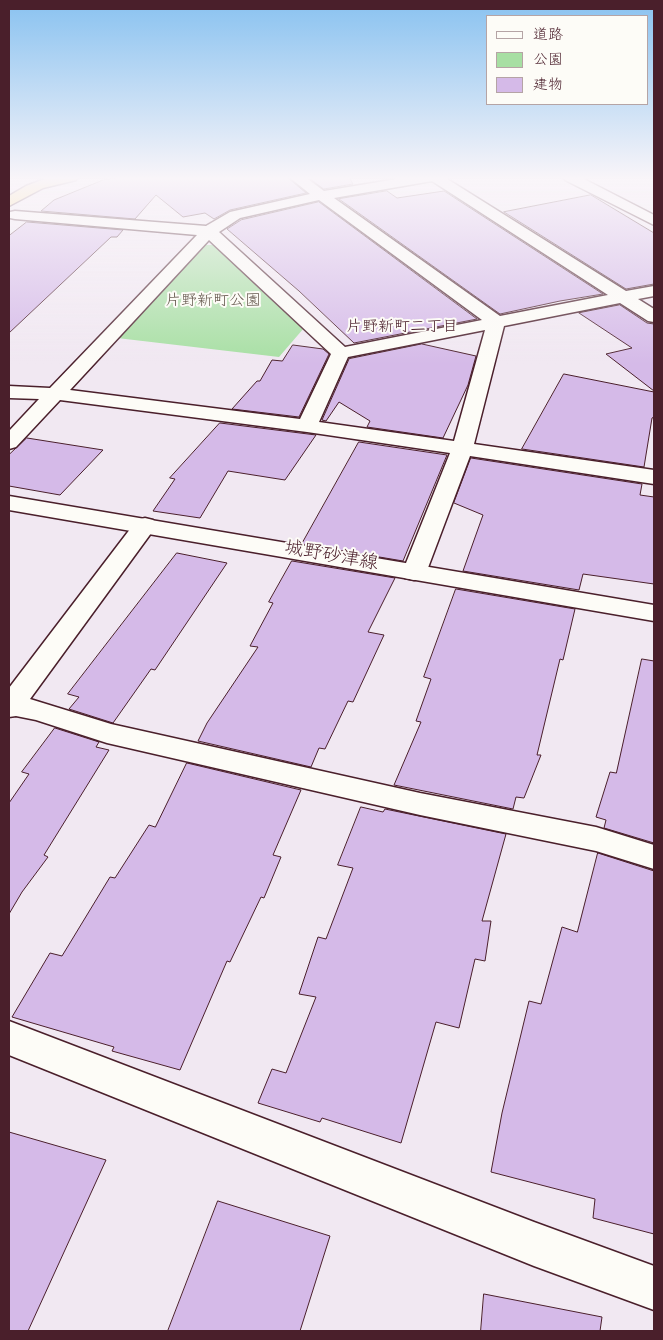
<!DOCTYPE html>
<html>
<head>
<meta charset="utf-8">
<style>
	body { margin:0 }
	#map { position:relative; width:663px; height:1340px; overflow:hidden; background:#f1e8f2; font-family:Dekko,"Klee One",sans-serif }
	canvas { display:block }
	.frame { position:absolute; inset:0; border:10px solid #4a1f2b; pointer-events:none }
	.legend { position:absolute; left:486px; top:15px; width:162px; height:90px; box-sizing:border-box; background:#fdfcf7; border:1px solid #b5a4a5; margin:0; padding:6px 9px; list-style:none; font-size:15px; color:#4a1f2b }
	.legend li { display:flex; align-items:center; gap:10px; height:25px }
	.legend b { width:25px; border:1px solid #b5a4a5 }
</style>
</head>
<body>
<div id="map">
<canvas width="663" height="1340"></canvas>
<div class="frame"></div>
<ul class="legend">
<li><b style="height:6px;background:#fdfcf7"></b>道路</li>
<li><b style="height:14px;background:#a7dfa3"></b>公園</li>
<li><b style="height:14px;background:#d5bae8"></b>建物</li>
</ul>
</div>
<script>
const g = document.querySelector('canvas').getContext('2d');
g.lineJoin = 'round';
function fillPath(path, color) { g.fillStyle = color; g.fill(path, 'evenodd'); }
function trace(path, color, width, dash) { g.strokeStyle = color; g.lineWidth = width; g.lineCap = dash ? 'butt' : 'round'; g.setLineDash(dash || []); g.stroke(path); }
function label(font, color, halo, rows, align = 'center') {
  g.font = font + ' Dekko,"Klee One",sans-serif'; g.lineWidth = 4; g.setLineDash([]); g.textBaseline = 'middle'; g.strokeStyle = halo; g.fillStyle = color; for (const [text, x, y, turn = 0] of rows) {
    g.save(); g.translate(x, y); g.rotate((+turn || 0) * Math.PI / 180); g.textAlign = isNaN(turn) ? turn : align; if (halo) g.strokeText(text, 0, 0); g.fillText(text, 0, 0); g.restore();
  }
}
fillPath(new Path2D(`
	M 204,245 L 217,245 L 304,328 L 279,357 L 117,338 Z`), '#a7dfa3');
const building = new Path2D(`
	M 121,177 L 287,177 L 306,193 L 230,210 L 214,219 L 205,213 L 183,217 L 156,195 L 135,219 L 41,211 L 54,200 L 103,180 Z
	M 308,177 L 349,177 L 353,184 L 324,189 Z
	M 387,191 L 397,198 L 444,191 L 603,294 L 560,301 L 500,314 L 339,199 Z
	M 591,195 L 654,233 L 654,284 L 626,289 L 504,212 Z
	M 319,202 L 477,319 L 354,343 L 299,291 L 227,229 L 241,220 Z
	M 27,222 L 123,230 L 117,237 L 111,237 L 9,333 L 9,236 Z
	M 620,305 L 647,323 L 654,324 L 654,391 L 606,354 L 632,348 L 579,313 Z
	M 422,344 L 476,356 L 468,385 L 443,438 L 367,427 L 370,421 L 339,402 L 326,421 L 322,420 L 349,359 Z
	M 293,345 L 323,349 L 329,354 L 299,417 L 232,409 L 257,381 L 260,381 L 272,360 L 282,361 Z
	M 564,374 L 654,392 L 654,417 L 652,418 L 644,467 L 522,449 Z
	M 220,423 L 316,435 L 285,480 L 228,471 L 200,518 L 153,511 L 175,479 L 170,478 Z
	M 27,438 L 103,450 L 60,495 L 9,486 L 9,455 Z
	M 359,442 L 447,455 L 403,561 L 302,544 Z
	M 471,458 L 642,484 L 640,495 L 654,497 L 654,584 L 583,574 L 579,590 L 463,571 L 483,515 L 454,503 Z
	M 177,553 L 227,563 L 155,670 L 151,669 L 113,723 L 69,709 L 79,697 L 68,694 Z
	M 292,561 L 395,578 L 368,632 L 384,635 L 353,702 L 348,701 L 325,749 L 319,748 L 311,767 L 198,741 L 207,723 L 258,647 L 250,646 L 273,603 L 269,602 Z
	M 456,589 L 575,609 L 563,660 L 560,659 L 537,755 L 541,755 L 524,798 L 516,797 L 513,809 L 394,785 L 421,722 L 416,721 L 431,679 L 424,677 Z
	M 642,659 L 654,661 L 654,843 L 604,828 L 606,820 L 596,817 L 610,772 L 616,773 Z
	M 55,728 L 99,742 L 96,747 L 109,750 L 44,855 L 48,857 L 22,892 L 9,914 L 9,803 L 29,774 L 22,772 Z
	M 187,763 L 301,790 L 273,855 L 281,857 L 264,898 L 261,897 L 230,962 L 227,961 L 180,1070 L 112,1051 L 114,1047 L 12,1017 L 50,953 L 62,956 L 110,877 L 115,878 L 149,825 L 155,827 Z
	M 361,807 L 383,812 L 385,809 L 506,834 L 482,921 L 491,921 L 485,961 L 475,959 L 459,1028 L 436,1022 L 401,1143 L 322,1118 L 320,1122 L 258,1103 L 272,1069 L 286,1073 L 316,997 L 299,994 L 318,937 L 326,939 L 353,868 L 338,865 Z
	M 598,853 L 654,871 L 654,1234 L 593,1218 L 595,1199 L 491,1172 L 502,1113 L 529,1001 L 541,1004 L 562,927 L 577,932 Z
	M 9,1132 L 106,1160 L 28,1331 L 9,1331 Z
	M 218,1201 L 330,1236 L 300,1331 L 168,1331 Z
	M 484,1294 L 602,1317 L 600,1331 L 481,1331 Z`);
fillPath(building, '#d5bae8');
trace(building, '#4a1f2b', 1);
const minor = new Path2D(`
	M 289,177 L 305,177 L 324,191 L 409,177 L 444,177 L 626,291 L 654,286 L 654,296 L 638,299 L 654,309 L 654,322 L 648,321 L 620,303 L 504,326 L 474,444 L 654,470 L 654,484 L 470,456 L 426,573 L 423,578 L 414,580 L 405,578 L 402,573 L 450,453 L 307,432 L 60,400 L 16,447 L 9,449 L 9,431 L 39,399 L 9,398 L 9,386 L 50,388 L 197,235 L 15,219 L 10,218 L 10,212 L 15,211 L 206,226 L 230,212 L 310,194 ZM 432,181 L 608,295 L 500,316 L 334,198 ZM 319,200 L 482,320 L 345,347 L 219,232 L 240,218 ZM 209,240 L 331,354 L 300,419 L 70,390 ZM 485,330 L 454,441 L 319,422 L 348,357 Z
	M 563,177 L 580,177 L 654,215 L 654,225 L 565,180 Z
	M 145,518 L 153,520 L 157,525 L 30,699 L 111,724 L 420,793 L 596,827 L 654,845 L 654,869 L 596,851 L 420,815 L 107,743 L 36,720 L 16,716 L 9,717 L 9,688 L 137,520 Z
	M 9,1021 L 534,1222 L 654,1266 L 654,1310 L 534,1266 L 9,1055 Z`);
const secondary = new Path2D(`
	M 9,496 L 654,605 L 654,621 L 9,510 Z`);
const trunk = new Path2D(`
	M 50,177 L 78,177 L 76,180 L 43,188 L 9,206 L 9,196 L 26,186 Z`);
trace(minor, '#4a1f2b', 3);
trace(secondary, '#4a1f2b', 3);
trace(trunk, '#4a1f2b', 3);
fillPath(minor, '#fdfcf7');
fillPath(secondary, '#fdfcf7');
fillPath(trunk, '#fedf80');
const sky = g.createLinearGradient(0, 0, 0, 364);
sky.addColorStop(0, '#89c2f0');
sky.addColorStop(0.49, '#f9f5f9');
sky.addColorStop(1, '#f9f5f900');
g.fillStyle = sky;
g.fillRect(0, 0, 663, 364);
label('16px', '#66594f', '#fdfcf7', [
	["片野新町公園",213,303]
]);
label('16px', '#4a1f2b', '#fdfcf7', [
	["片野新町二丁目",402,329]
]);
label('19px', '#4a1f2b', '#fdfcf7', [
	["城野砂津線",331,558,10]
]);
</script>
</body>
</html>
